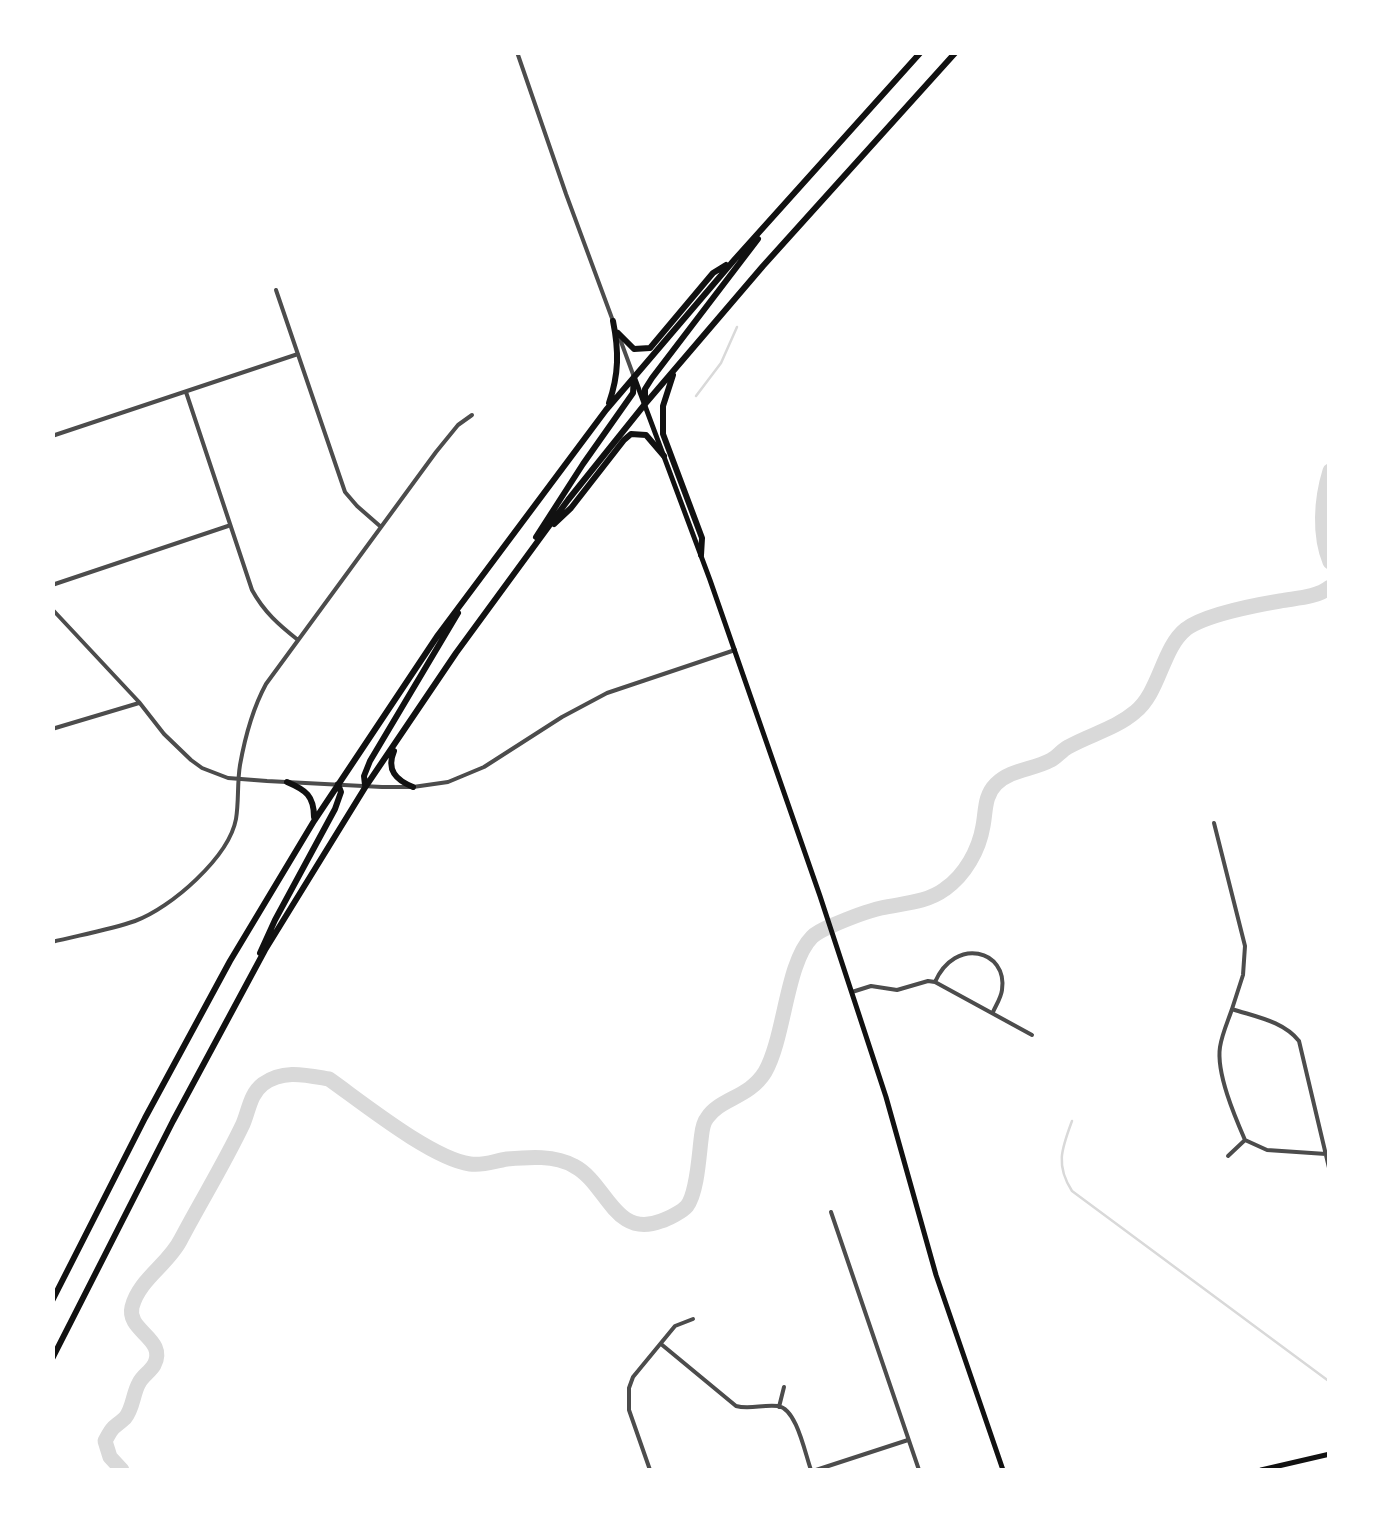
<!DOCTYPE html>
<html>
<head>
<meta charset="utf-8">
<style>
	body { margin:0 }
	#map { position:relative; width:1382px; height:1523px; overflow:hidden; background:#fff; font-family:Manrope,sans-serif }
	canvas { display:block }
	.frame { position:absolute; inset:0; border:55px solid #fff; pointer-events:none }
</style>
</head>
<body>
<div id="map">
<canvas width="1382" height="1523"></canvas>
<div class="frame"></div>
</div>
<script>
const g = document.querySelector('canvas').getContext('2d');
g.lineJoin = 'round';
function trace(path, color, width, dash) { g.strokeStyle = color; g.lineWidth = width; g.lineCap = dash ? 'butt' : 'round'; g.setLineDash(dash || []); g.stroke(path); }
trace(new Path2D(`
	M 696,396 L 721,363 L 737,327
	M 1072,1121 C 1062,1148 1055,1165 1072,1191 L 1330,1382`), '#d9d9d9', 2.5);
trace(new Path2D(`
	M 1330,471 C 1321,500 1319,535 1330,562
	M 122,1470 L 110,1457 L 105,1441 C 114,1424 113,1429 125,1418 C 133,1409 133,1393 139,1383 C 142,1376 150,1372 154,1365 C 168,1339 126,1331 132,1307 C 139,1279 169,1264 181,1239 C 201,1201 224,1164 243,1124 C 249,1110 250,1094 263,1084 C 283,1069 306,1075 329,1079 C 363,1103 431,1158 470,1164 C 484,1166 494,1161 507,1159 C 529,1157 555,1155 574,1166 C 607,1183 614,1239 661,1221 C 668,1219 683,1211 687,1206 C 697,1193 699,1156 701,1140 C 702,1133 702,1124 707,1118 C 720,1098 749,1098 765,1072 C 785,1037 786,963 812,937 C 817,932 824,929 831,926 C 847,919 864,912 881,908 C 903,903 926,903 945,889 C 965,875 979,850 983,826 C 986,811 984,796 996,784 C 1011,769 1033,770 1051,760 C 1057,757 1062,750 1068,747 C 1091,734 1115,729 1135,712 C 1160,692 1162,648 1186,629 C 1205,615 1256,605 1280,601 C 1296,598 1316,598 1330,587`), '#d9d9d9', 15);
trace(new Path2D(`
	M 517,52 L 566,194 L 613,321
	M 276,290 L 345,492 L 357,506 L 381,527
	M 620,339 L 634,377
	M 186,392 L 252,590 C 264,612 279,625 298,640
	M 52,436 L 298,354
	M 52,585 L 228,526
	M 52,609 L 139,702 L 164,734 L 191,760 L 202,768 L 228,778 L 267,781 L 382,787 L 413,787 L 448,782 L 484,767 L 562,717 L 607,693 L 735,650
	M 52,729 L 139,703
	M 1214,823 L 1245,946 L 1243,975 L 1232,1009 C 1256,1017 1283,1021 1299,1041 L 1330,1172
	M 52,942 C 80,935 109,930 135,921 C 171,908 229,857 236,819 C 239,801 237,783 240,765 C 245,737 253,708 266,684 L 436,452 L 458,425 L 472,415
	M 935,982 C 955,936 1008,950 1002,990 C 1001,998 996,1005 993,1012
	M 852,992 L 871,986 L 897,990 L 928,981 L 935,982 L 1032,1035
	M 1232,1009 C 1228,1021 1222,1034 1220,1047 C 1216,1073 1235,1117 1245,1140 L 1267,1150 L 1326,1154
	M 1228,1156 L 1245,1140
	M 831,1212 L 919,1470
	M 661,1344 L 736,1406 C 750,1410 763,1404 778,1406 C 797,1409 805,1454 811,1470
	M 779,1407 L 784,1387
	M 650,1470 L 629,1410 L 629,1388 L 633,1377 L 675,1326 L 693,1319
	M 816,1470 L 908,1440`), '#4c4c4c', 4);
trace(new Path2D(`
	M 635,379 L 710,580 L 820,896 L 886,1097 L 936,1275 L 1003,1470
	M 1261,1470 L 1330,1454`), '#111', 5);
trace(new Path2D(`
	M 618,333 L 634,349 L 650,348 L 713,273 L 726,265
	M 673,375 L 663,406 L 663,434 L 702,538 L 701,555
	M 609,403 C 619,374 619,351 613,321
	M 645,404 L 645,389 L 652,378 L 758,239
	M 554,524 L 571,508 L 624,440 L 631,434 L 646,435 L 664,456
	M 536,537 L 583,464 L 633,393 L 634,377
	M 394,751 C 386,770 396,780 413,787
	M 287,782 C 306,790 314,796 314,817
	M 365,785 L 364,776 L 370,761 L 458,613
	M 260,953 L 275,920 L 335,809 L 341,792 L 338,784
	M 52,1301 L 145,1118 L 230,961 L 314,821 L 438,635 L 606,410 L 735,259 L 921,52
	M 52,1359 L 173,1121 L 265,950 L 366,786 L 456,653 L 568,500 L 645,404 L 763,266 L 956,52`), '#111', 6);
</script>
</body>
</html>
